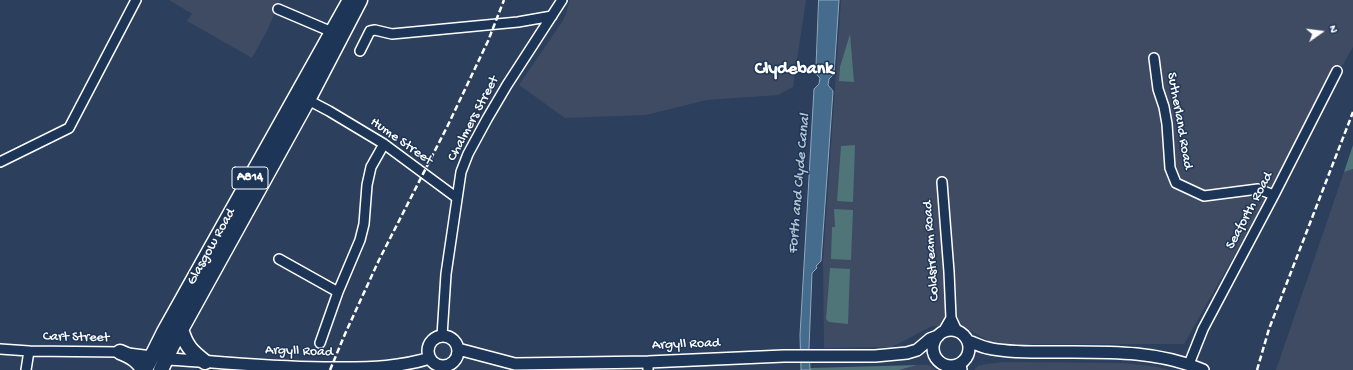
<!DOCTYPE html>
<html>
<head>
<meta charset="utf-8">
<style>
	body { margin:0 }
	#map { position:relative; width:1353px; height:370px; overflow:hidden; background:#2c3f5c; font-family:"Gochi Hand",sans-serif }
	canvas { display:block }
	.north { position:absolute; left:1301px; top:12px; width:40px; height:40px; -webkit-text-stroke:3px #1d3557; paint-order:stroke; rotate:76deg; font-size:11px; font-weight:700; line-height:16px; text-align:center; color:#fff }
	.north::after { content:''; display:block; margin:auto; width:14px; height:18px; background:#fff; clip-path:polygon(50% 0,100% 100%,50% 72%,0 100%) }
</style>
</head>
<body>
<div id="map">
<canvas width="1353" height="370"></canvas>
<div class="north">N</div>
</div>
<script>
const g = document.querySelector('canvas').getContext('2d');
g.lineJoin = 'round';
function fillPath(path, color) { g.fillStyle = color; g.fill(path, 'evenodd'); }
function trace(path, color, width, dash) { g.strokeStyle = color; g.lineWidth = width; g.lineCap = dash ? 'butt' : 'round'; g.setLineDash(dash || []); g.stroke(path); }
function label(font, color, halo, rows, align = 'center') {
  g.font = font + ' "Gochi Hand",sans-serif'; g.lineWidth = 3; g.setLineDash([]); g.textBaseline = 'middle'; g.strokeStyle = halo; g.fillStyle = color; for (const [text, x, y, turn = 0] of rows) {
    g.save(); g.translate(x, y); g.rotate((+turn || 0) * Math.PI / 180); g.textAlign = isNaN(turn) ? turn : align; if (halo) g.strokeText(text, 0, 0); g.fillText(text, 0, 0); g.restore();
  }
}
fillPath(new Path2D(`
	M 169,0 L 280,0 L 267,31 L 252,58 L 187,21 L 192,14 Z
	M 570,0 L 806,0 L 793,87 L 778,95 L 707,100 L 646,115 L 565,118 L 519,85 L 564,19 Z
	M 841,0 L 1353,0 L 1353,47 L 1184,344 L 994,344 L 962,326 L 932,326 L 892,347 L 824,348 L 823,261 Z
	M 1353,169 L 1353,370 L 1276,370 L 1344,172 Z
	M 1003,362 L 1124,363 L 1158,367 L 1170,370 L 974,370 L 978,366 L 986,364 Z
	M 917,365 L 930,365 L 936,370 L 897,370 Z`), '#3e4b63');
fillPath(new Path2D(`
	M 850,34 L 854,82 L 839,81 L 840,67 Z
	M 855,145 L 853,202 L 837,201 L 841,146 Z
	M 1353,145 L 1353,169 L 1344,172 Z
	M 834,209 L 853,210 L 851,260 L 831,259 L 832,227 L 835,227 Z
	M 830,268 L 850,269 L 848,324 L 829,322 L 826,319 Z
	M 917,365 L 899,370 L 810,370 L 810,368 Z`), '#4f7578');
const water = new Path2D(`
	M 819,0 L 839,0 L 834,74 L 829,79 L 828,85 L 833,91 L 821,261 L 816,266 L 817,268 L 812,273 L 809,348 L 810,370 L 801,370 L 800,335 L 814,89 L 819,84 L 820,78 L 816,74 Z`);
fillPath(water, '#466c8d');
trace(water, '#90a7bb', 1);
const minor = new Path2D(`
	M 278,9 L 332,32
	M 360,51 L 370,31 L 375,30 L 392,34 L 518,22 L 552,16
	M 1154,58 L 1158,89 L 1164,107 L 1167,124 L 1170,168 L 1176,183 L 1204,196 L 1258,189 L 1274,195
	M 308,100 L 329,111 L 384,144 L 457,198
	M 0,162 L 69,128 L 136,0
	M 942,182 L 949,272 L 951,318 L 957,331
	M 279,259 L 338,292
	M 943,332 L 951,318
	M 442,336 L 446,274 L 461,172 L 468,154 L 487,119 L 507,85 L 562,0
	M 320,343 L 338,292 L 360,240 L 364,224 L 367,185 L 371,167 L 384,144
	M 0,349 L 29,351 L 120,352 L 152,356
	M 648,362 L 648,370
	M 961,364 L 962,370
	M 1189,364 L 1203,329 L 1274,195 L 1337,71
	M 947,366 L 949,370
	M 26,370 L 29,351`);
const tertiary = new Path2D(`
	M933 348a18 18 0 1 1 36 0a18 18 0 1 1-36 0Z
	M428 351a15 15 0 1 1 30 0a15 15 0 1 1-30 0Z
	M 968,341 C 975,343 981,347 988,348 C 1007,353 1036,352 1055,352 C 1105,352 1156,350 1203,370
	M 458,349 L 515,364 L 648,362 L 784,356 L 875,356 L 907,353 L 917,350 L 930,339 L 938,336
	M 166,359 C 225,362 283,369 342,368 C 372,368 401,367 430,358`);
const primary = new Path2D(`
	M 181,329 C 186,346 191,351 205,362
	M 120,352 C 130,356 138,360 143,370
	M 145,370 L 164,332 L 350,0
	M 161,370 L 172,346 L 308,100 L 360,0`);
trace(minor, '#fff', 12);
trace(tertiary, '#fff', 14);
trace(primary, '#fff', 17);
trace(minor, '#1d3557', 9);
trace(tertiary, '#1d3557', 11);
trace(primary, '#1d3557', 14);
trace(new Path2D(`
	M 330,370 L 345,334 L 379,260 L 448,125 L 488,41 L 504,0
	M 1257,370 L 1269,329 L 1353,112`), '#fff', 2.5, [6, 3]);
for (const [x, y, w] of [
	[250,178,36]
]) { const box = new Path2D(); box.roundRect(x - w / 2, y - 11, w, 22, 3); g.fillStyle = '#1d3557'; g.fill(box); trace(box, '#fff', 1); }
label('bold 13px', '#fff', null, [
	["A814",250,178]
]);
label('14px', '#fff', '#1d3557', [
	["Chalmers Street",474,119,-62],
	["Sutherland Road",1179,121,80],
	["Hume Street",401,142,35],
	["Seaforth Road",1250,211,-62],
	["Glasgow Road",212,247,-61],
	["Coldstream Road",932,251,-94],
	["Cart Street",76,338,1],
	["Argyll Road",686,345,-2],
	["Argyll Road",299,352,2]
]);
label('italic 15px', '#b5c4d1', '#1d3557', [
	["Forth and Clyde Canal",800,184,-85]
]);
label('bold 18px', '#fff', '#1d3557', [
	["Clydebank",794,70]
]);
</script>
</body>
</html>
